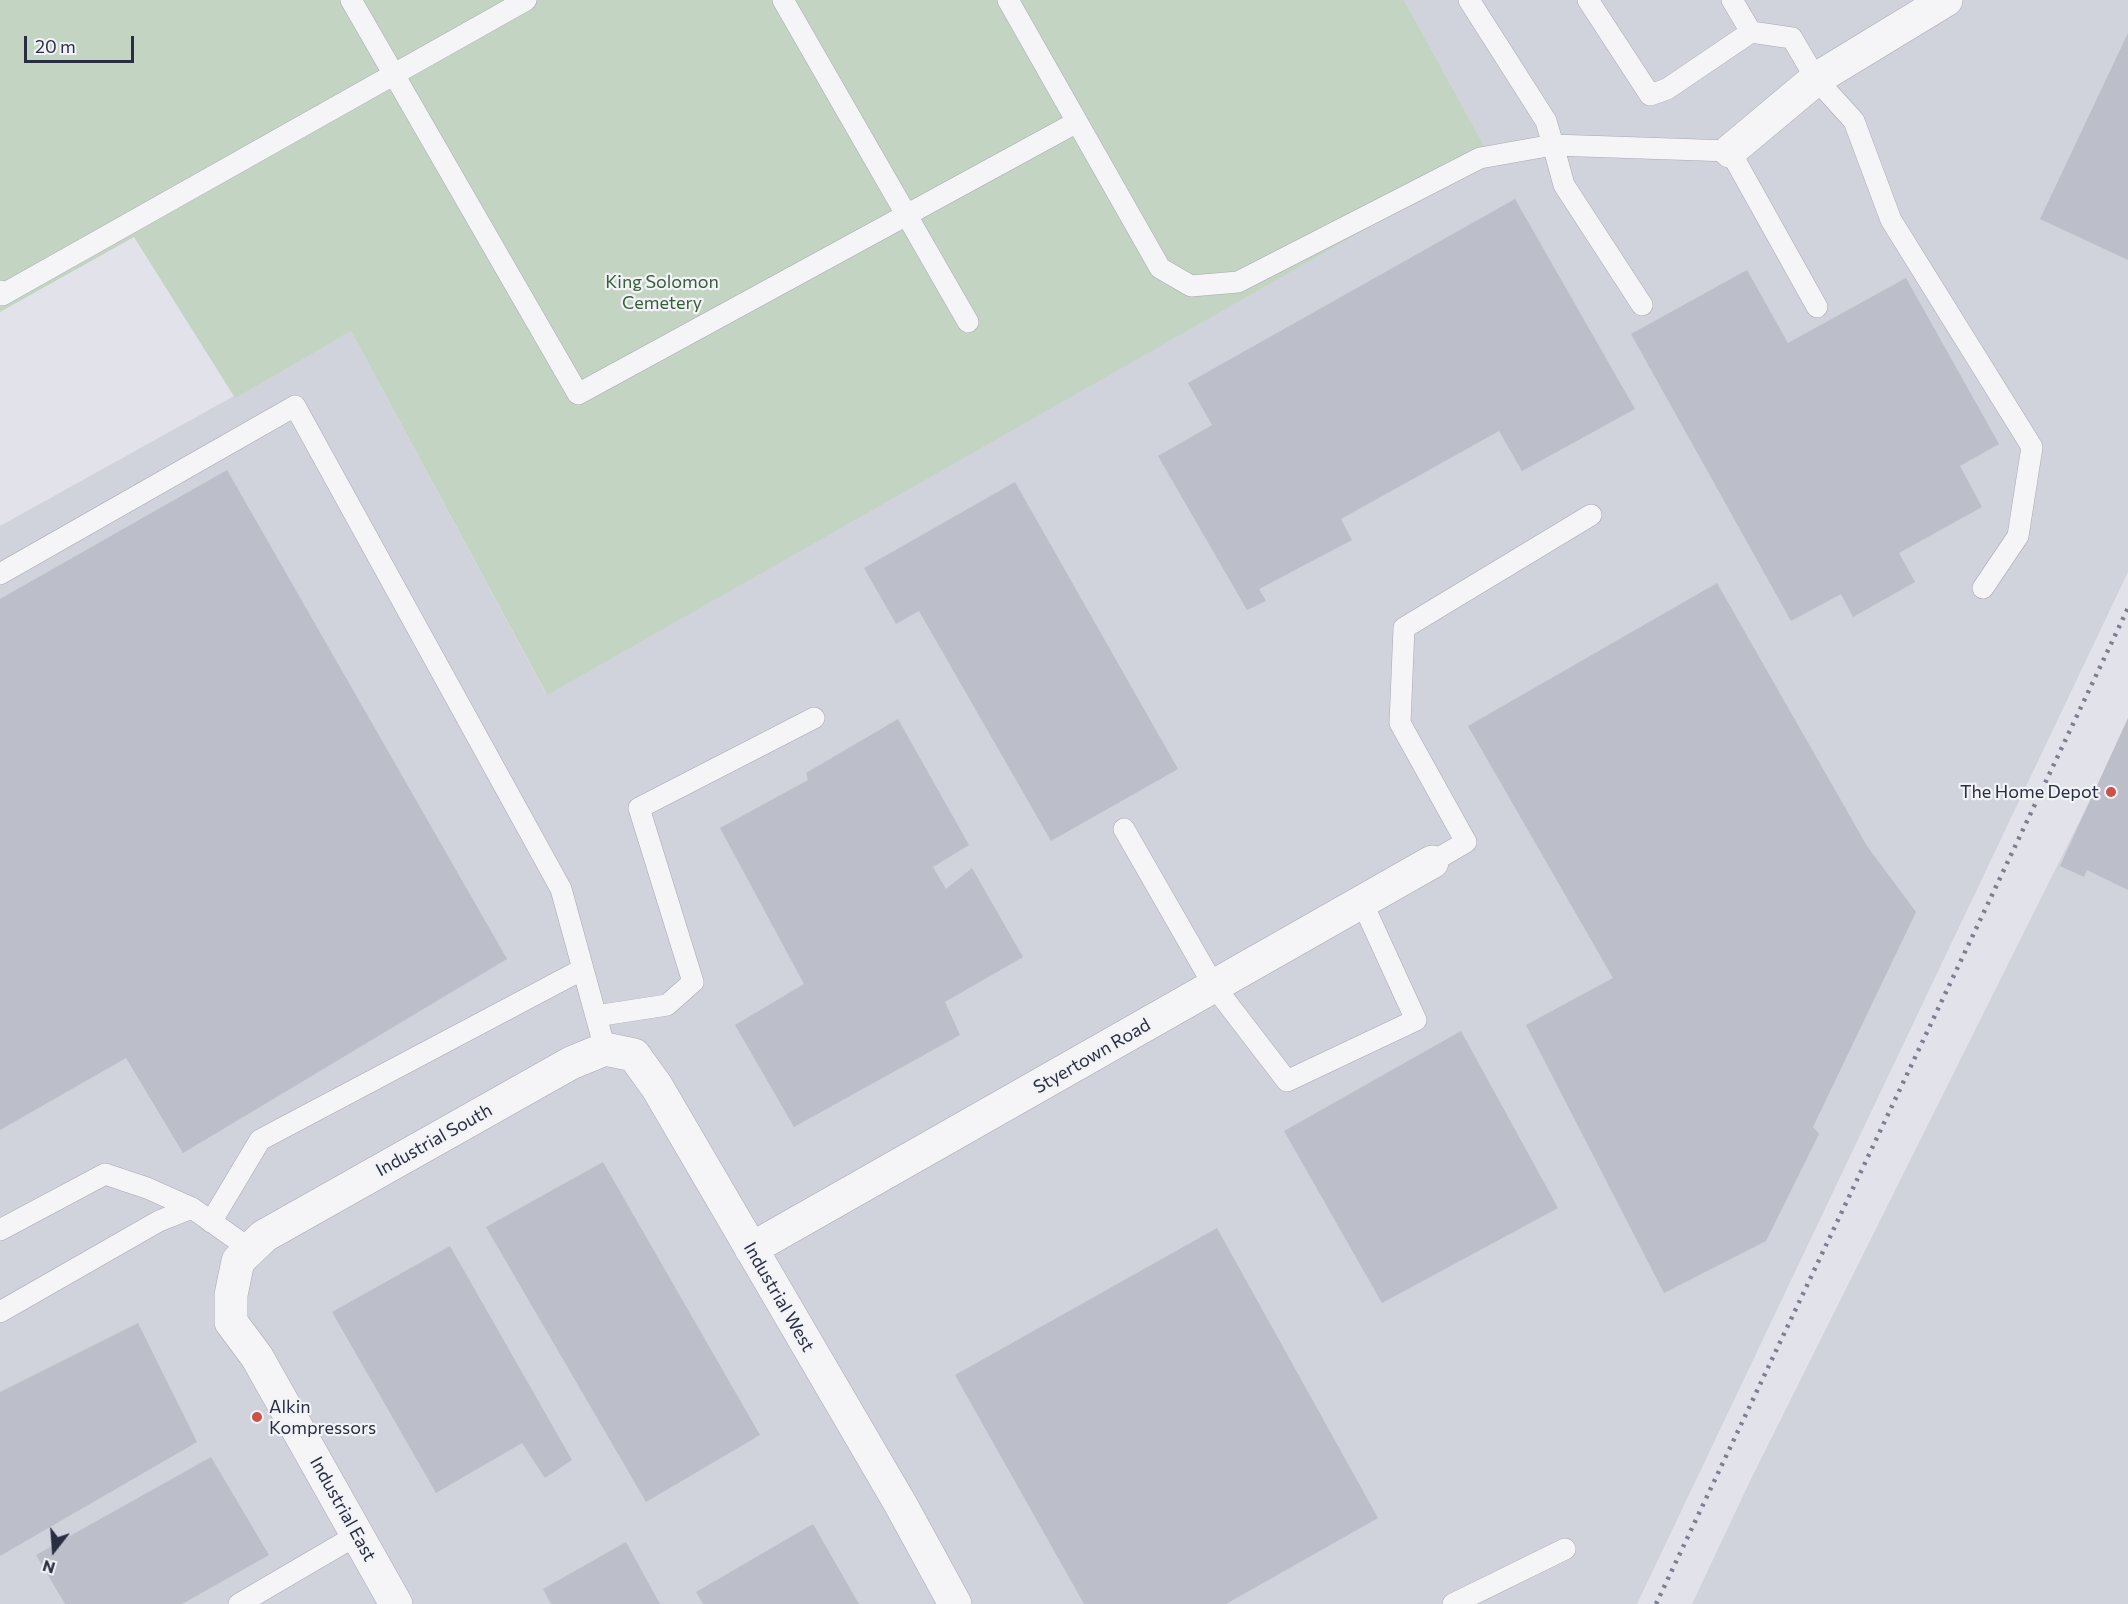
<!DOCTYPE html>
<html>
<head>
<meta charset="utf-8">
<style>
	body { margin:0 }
	#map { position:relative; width:2128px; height:1604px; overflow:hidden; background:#e2e3ea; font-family:Commissioner,sans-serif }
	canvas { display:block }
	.north { position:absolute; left:24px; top:1520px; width:60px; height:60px; -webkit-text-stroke:4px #f1f3f7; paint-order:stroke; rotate:197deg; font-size:16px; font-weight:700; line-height:24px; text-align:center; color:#2a2e42 }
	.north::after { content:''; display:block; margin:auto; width:21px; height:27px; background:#2a2e42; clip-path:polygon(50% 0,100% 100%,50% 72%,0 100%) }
	.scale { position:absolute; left:24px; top:36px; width:110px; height:27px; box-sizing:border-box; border:3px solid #2a2e42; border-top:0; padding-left:8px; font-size:18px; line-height:21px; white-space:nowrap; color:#2a2e42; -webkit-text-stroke:4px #f1f3f7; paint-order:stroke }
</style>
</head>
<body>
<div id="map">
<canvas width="2128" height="1604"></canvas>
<div class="north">N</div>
<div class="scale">20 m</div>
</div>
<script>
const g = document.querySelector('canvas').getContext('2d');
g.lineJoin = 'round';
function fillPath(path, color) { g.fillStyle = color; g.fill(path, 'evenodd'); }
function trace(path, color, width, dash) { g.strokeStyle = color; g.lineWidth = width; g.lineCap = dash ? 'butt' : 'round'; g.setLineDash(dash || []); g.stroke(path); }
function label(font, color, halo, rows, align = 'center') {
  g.font = font + ' Commissioner,sans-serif'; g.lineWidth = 4.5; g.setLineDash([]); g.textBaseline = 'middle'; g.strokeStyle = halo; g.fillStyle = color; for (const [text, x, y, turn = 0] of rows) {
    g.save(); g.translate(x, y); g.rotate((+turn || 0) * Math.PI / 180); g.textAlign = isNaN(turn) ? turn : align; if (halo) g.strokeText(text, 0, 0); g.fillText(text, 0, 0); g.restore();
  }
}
fillPath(new Path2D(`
	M 1404,0 L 2128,0 L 2128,572 L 1637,1604 L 0,1604 L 0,526 L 351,331 L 546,694 L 1491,158 Z
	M 2128,724 L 2128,1604 L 1692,1604 L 1751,1479 Z`), '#d0d2dc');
fillPath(new Path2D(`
	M 0,0 L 1404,0 L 1491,158 L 547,695 L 351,331 L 235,398 L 134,237 L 0,312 Z`), '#c4d4c3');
fillPath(new Path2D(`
	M 2128,33 L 2128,260 L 2040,219 Z
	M 1515,199 L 1635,409 L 1522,471 L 1499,431 L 1341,519 L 1352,540 L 1259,589 L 1266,601 L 1247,610 L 1158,456 L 1212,425 L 1188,383 Z
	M 1747,270 L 1788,343 L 1906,278 L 1999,444 L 1960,466 L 1982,507 L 1899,553 L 1915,582 L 1853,617 L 1841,594 L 1791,621 L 1631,334 Z
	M 227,470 L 507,959 L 183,1153 L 126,1058 L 0,1130 L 0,599 Z
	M 1015,482 L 1178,769 L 1051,841 L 919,611 L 896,624 L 864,568 Z
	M 1717,583 L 1867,846 L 1916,912 L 1813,1127 L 1819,1134 L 1766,1241 L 1664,1293 L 1526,1025 L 1613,978 L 1468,726 Z
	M 2128,718 L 2128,890 L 2087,870 L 2084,877 L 2060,866 Z
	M 898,719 L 969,845 L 933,867 L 946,889 L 972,868 L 1023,957 L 945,1002 L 960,1035 L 794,1127 L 735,1025 L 804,984 L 720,828 L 808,780 L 806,773 Z
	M 1461,1031 L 1558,1208 L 1382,1303 L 1284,1131 Z
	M 603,1162 L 760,1435 L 646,1502 L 486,1227 Z
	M 1217,1228 L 1378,1518 L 1226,1604 L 1084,1604 L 955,1375 Z
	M 450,1246 L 572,1460 L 545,1478 L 522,1443 L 436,1493 L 332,1312 Z
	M 138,1323 L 197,1442 L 0,1556 L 0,1392 Z
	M 211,1457 L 269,1555 L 182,1604 L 65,1604 L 36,1555 Z
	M 813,1524 L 859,1604 L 703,1604 L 696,1592 Z
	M 626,1542 L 660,1604 L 551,1604 L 543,1589 Z`), '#bcbeca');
const lane = new Path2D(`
	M 351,0 L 578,394 L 1077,122
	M 783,0 L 968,322
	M 1008,0 L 1160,268 L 1191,286 L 1238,282 L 1480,158 L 1553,145 L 1564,185 L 1642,305
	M 1469,0 L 1546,121 L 1553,145 L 1730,151 L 1817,307
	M 1588,0 L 1650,95 L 1667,89 L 1751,32 L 1792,38 L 1816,79 L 1854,121 L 1891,220 L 2032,447 L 2018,536 L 1983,588
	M 1732,0 L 1751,32
	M 0,291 L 2,295 L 526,0
	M 0,574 L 295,406 L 561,889 L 605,1049
	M 1124,829 L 1214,986 L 1287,1081 L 1416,1020 L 1362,902
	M 1432,862 L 1466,842 L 1400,723 L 1404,628 L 1591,515
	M 596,1016 L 667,1005 L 693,982 L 639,808 L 814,718
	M 211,1222 L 260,1140 L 583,969
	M 0,1230 L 105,1174 L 147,1188 L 192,1208 L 250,1249
	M 0,1312 L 159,1221 L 192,1208
	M 239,1604 L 357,1535
	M 1453,1604 L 1565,1549`);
const street = new Path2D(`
	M 1730,151 L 1816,79 L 1946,0
	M 751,1249 L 1432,862
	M 396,1604 L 257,1357 L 231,1322 L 231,1295 L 238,1261 L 264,1236 L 571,1063 L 605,1049 L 634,1055 L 657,1087 L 901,1505 L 955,1604`);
trace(lane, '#a7a9b4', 22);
trace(street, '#a7a9b4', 34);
trace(lane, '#f5f5f8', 21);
trace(street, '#f5f5f8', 33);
trace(new Path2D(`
	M 1656,1604 L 2128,608`), '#7b7f93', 4.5, [3, 6]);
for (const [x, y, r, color] of [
	[2111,792,6,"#cc5249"],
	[257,1417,6,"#cc5249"]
]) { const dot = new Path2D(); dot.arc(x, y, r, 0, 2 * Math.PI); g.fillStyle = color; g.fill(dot); trace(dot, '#f1f3f7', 2); }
label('18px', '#385d39', '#f1f3f7', [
	["King Solomon",662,282],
	["Cemetery",662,303]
]);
label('18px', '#2a2e42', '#f1f3f7', [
	["The Home Depot",2099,792],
	["Alkin",269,1407,"left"],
	["Kompressors",269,1428,"left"]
], 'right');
label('18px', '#2a2e42', '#f1f3f7', [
	["Styertown Road",1092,1056,-30],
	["Industrial South",434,1140,-29],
	["Industrial West",779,1297,60],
	["Industrial East",343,1509,61]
]);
</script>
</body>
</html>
